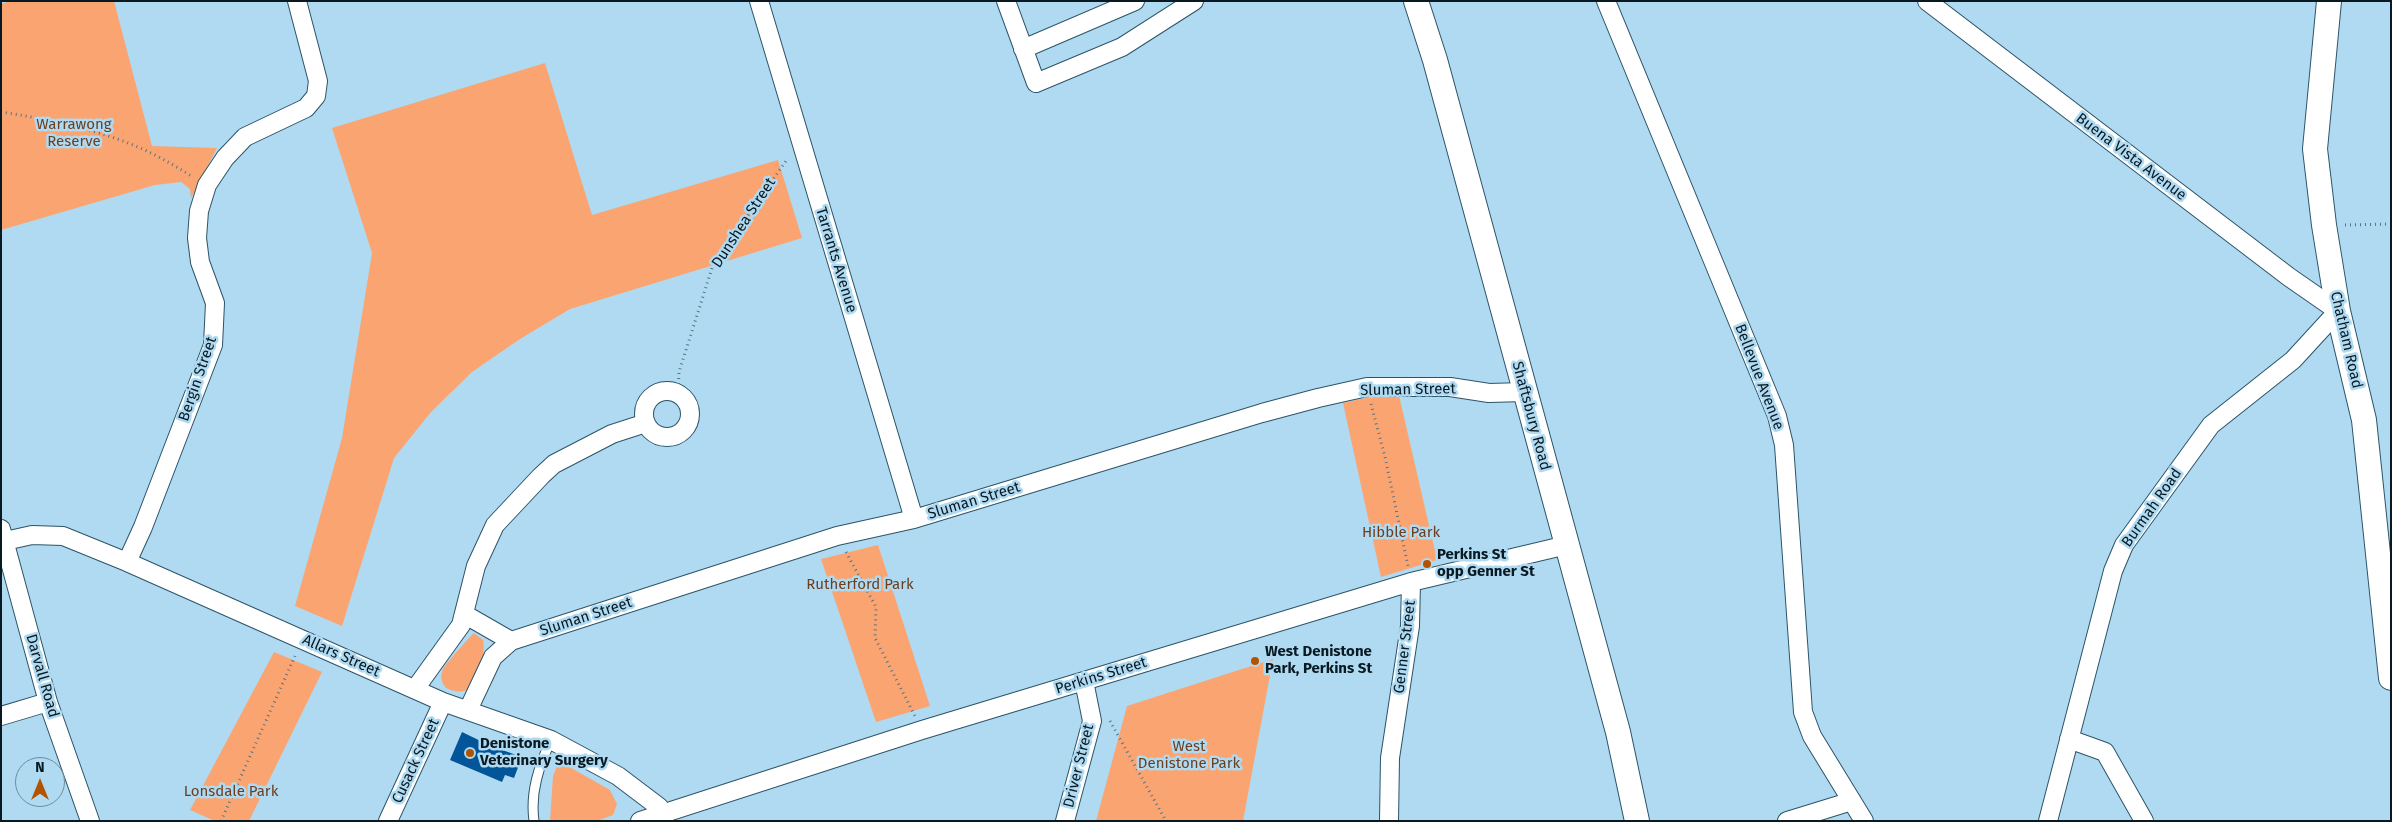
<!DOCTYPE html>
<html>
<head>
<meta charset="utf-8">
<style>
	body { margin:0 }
	#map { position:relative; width:2392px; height:822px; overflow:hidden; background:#afdaf1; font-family:"Fira Sans",sans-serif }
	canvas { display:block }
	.frame { position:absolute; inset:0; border:2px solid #091922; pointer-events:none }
	.north { position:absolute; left:15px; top:757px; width:50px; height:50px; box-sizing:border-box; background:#afdaf1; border:1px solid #6d8d9e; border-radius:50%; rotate:0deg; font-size:14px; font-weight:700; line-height:20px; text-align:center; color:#091922 }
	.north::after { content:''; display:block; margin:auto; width:18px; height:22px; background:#b15300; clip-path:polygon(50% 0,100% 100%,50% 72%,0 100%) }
</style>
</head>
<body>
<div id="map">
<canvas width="2392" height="822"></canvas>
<div class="frame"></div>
<div class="north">N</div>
</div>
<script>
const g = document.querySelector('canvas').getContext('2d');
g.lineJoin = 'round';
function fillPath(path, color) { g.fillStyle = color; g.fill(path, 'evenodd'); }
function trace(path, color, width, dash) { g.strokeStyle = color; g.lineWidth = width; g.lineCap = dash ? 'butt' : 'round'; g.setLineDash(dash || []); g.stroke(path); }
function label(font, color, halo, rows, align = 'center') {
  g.font = font + ' "Fira Sans",sans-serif'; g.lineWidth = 5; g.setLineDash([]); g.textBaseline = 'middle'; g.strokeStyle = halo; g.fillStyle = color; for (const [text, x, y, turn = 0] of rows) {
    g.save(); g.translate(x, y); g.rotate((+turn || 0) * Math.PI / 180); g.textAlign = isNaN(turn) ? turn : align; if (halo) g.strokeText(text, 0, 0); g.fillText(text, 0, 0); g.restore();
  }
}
fillPath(new Path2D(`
	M 10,1 L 114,1 L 152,146 L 217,148 L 191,198 L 190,189 L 181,182 L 155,185 L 1,230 L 1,4 Z
	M 545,63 L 592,215 L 778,160 L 802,238 L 570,309 L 520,339 L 472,372 L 431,412 L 394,458 L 342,626 L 295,606 L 342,438 L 372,253 L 332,128 Z
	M 1398,391 L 1437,560 L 1381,577 L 1343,403 Z
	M 878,545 L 930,706 L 876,722 L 821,559 Z
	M 474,633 L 483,640 C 486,653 479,678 469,688 C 462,694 453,691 446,688 C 441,682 440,677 443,669 C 444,666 471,635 474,633 Z
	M 274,652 L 322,672 L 249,821 L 215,821 L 190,810 Z
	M 1273,659 L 1243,821 L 1096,821 L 1127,706 Z
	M 559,761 L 610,790 L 617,804 L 613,815 L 597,821 L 550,821 L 553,776 Z`), '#faa571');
fillPath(new Path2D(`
	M 462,732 L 491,746 L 522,757 L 514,778 L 505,775 L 502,782 L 450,760 Z`), '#025599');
const lane = new Path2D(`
	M 534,821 C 530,792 539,766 551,740`);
const street = new Path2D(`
	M 759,1 L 914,519
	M 1006,1 L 1036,83 L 1122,47 L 1194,1
	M 1606,1 L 1777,416 L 1784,445 L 1803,712 L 1812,736 L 1864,821
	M 1927,1 L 2289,277 L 2338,311 L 2293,360 L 2211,425 L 2124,545 L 2113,571 L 2048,821
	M 1023,49 L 1135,1
	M644 414a23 23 0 1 1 46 0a23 23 0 1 1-46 0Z
	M 1,529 L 48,702 L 90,821
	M 5,541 L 32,535 L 63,536 L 127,562 L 443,702 L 551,740 L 618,776 L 659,807 L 663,821
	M 127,562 L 143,527 L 213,345 L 215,303 L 200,262 L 197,238 L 199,211 L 207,185 L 225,158 L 245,137 L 306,108 L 316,96 L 318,81 L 297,1
	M 464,614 L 511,641
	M 415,689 L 461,625 L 476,566 L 495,525 L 541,476 L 554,464 L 612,434 L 646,423
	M 468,710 L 493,657 L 511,641 L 837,536 L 914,519 L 1262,413 L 1318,398 L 1367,387 L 1450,387 L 1489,393 L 1524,392
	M 1,716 L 48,702
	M 2069,739 L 2105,752 L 2144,821
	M 388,821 L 443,702
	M 640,821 L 922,730 L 1411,582 L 1567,545
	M 1065,821 L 1092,721 L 1084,681
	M 1389,821 L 1390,758 L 1410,626 L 1411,582
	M 1787,821 L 1852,801`);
const secondary = new Path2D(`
	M 1416,1 L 1435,60 L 1618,732 L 1637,821
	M 2329,1 L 2315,149 L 2324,225 L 2338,311 L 2364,420 L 2391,678`);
trace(lane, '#2c5468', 11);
trace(street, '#2c5468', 20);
trace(secondary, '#2c5468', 26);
trace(new Path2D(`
	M 1,112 C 48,119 110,132 153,154 C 167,161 180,169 193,177
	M 2345,225 L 2391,224
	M 678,394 L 679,372 L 713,265 L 788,158
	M 1371,404 L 1385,457 L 1408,566
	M 846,552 L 876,607 L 875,638 L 915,716
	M 1110,721 L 1166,821
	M 221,821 L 295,656`), '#577483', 3, [1, 4]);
trace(lane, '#fff', 9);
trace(street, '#fff', 18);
trace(secondary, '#fff', 24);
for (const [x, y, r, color] of [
	[1427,564,5,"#b15300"],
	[1255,661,5,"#b15300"],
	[470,753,5,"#b15300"]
]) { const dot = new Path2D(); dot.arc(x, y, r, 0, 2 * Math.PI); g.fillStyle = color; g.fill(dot); trace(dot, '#afdaf1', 2); }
label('15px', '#6c3e21', '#afdaf1', [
	["Warrawong",74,125],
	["Reserve",74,142],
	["Hibble Park",1401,533],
	["Rutherford Park",860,585],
	["West",1189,747],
	["Denistone Park",1189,764],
	["Lonsdale Park",231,792]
]);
label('15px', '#091922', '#afdaf1', [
	["Buena Vista Avenue",2131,157,37],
	["Dunshea Street",744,223,-57],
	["Tarrants Avenue",836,260,73],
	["Chatham Road",2346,340,77],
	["Bellevue Avenue",1759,377,69],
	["Bergin Street",198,379,-71],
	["Sluman Street",1408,390,-1],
	["Shaftsbury Road",1531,416,75],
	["Sluman Street",974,501,-17],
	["Burmah Road",2152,508,-55],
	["Sluman Street",586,617,-18],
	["Genner Street",1405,647,-83],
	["Allars Street",341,656,24],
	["Darvall Road",42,676,74],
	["Perkins Street",1101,676,-17],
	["Cusack Street",416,761,-65],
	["Driver Street",1079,766,-76]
]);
label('bold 15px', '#091922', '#afdaf1', [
	["Perkins St",1437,555],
	["opp Genner St",1437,572],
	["West Denistone",1265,652],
	["Park, Perkins St",1265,669],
	["Denistone",480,744],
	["Veterinary Surgery",480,761]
], 'left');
</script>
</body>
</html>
